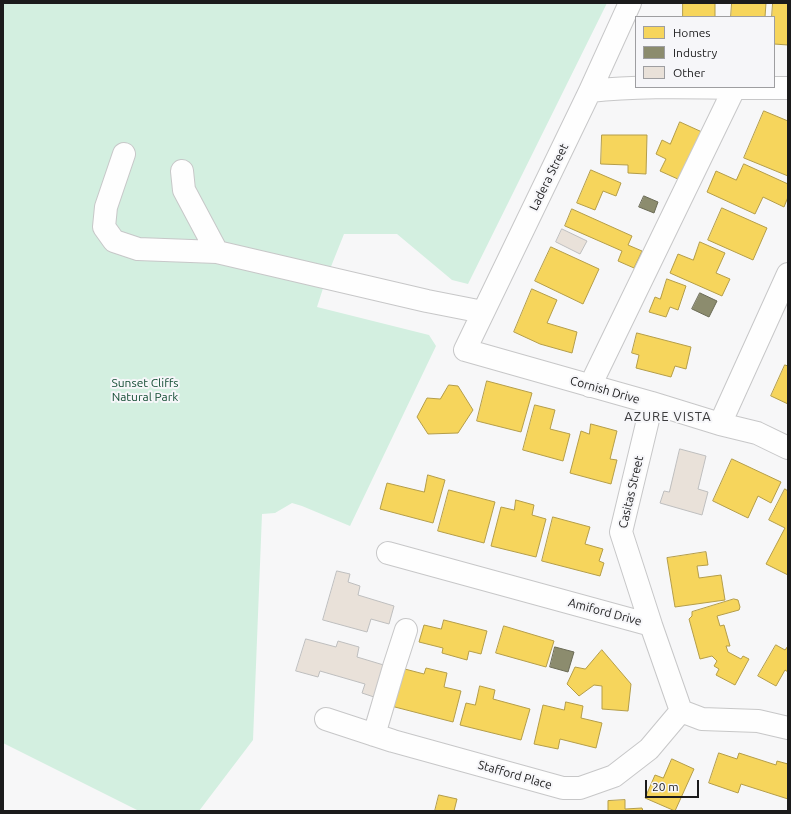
<!DOCTYPE html>
<html>
<head>
<meta charset="utf-8">
<style>
	body { margin:0 }
	#map { position:relative; width:791px; height:814px; overflow:hidden; background:#f7f7f8; font-family:Ubuntu,sans-serif }
	canvas { display:block }
	.frame { position:absolute; inset:0; border:4px solid #1b1b1c; pointer-events:none }
	.legend { position:absolute; left:635px; top:16px; width:140px; height:72px; box-sizing:border-box; background:#f6f6f9; border:1px solid #9e9ea1; margin:0; padding:5px 7px; list-style:none; font-size:12px; color:#1b1b1c }
	.legend li { display:flex; align-items:center; gap:8px; height:20px }
	.legend b { width:20px; border:1px solid #9e9ea1 }
	.scale { position:absolute; left:645px; top:780px; width:54px; height:18px; box-sizing:border-box; border:2px solid #1b1b1c; border-top:0; padding-left:5px; font-size:12px; line-height:14px; white-space:nowrap; color:#1b1b1c; -webkit-text-stroke:3px #f6f6f9; paint-order:stroke }
</style>
</head>
<body>
<div id="map">
<canvas width="791" height="814"></canvas>
<div class="frame"></div>
<ul class="legend">
<li><b style="height:11px;background:#f6d55c"></b>Homes</li>
<li><b style="height:11px;background:#8c8c6e"></b>Industry</li>
<li><b style="height:11px;background:#e9e1d9"></b>Other</li>
</ul>
<div class="scale">20 m</div>
</div>
<script>
const g = document.querySelector('canvas').getContext('2d');
g.lineJoin = 'round';
function fillPath(path, color) { g.fillStyle = color; g.fill(path, 'evenodd'); }
function trace(path, color, width, dash) { g.strokeStyle = color; g.lineWidth = width; g.lineCap = dash ? 'butt' : 'round'; g.setLineDash(dash || []); g.stroke(path); }
function label(font, color, halo, rows, align = 'center') {
  g.font = font + ' Ubuntu,sans-serif'; g.lineWidth = 4; g.setLineDash([]); g.textBaseline = 'middle'; g.strokeStyle = halo; g.fillStyle = color; for (const [text, x, y, turn = 0] of rows) {
    g.save(); g.translate(x, y); g.rotate((+turn || 0) * Math.PI / 180); g.textAlign = isNaN(turn) ? turn : align; if (halo) g.strokeText(text, 0, 0); g.fillText(text, 0, 0); g.restore();
  }
}
fillPath(new Path2D(`
	M 3,3 L 607,3 L 468,284 L 452,280 L 397,234 L 344,234 L 326,279 L 317,307 L 429,335 L 436,346 L 350,526 L 302,506 L 292,503 L 275,513 L 262,514 L 253,740 L 199,811 L 139,811 L 3,743 Z`), '#d3efe0');
const homes = new Path2D(`
	M 683,3 L 715,3 L 715,17 L 683,17 Z
	M 732,3 L 766,3 L 765,17 L 731,17 Z
	M 773,3 L 788,3 L 788,45 L 774,44 L 774,17 L 772,17 Z
	M 764,111 L 788,121 L 788,176 L 744,158 Z
	M 680,122 L 702,132 L 680,180 L 660,171 L 666,159 L 656,154 L 662,140 L 670,144 Z
	M 602,135 L 647,135 L 646,174 L 628,173 L 628,165 L 601,164 Z
	M 744,164 L 788,184 L 788,197 L 784,207 L 763,197 L 755,214 L 707,192 L 716,171 L 736,180 Z
	M 591,170 L 621,183 L 616,196 L 603,191 L 595,210 L 577,203 Z
	M 722,208 L 767,228 L 753,260 L 708,240 Z
	M 572,209 L 632,236 L 628,245 L 642,251 L 634,268 L 618,261 L 622,251 L 565,226 Z
	M 700,242 L 725,253 L 716,273 L 730,279 L 722,296 L 670,273 L 678,254 L 693,260 Z
	M 551,247 L 599,269 L 583,304 L 535,281 Z
	M 667,279 L 686,286 L 678,310 L 670,307 L 666,317 L 649,312 L 655,297 L 660,299 Z
	M 532,289 L 557,300 L 547,323 L 577,332 L 572,353 L 540,344 L 514,332 Z
	M 637,333 L 691,347 L 686,369 L 675,366 L 671,377 L 636,368 L 639,355 L 632,353 Z
	M 785,365 L 788,366 L 788,404 L 771,396 Z
	M 487,381 L 532,393 L 521,432 L 477,421 Z
	M 449,385 L 458,386 L 473,410 L 458,433 L 428,434 L 417,417 L 427,398 L 440,399 Z
	M 535,405 L 555,410 L 550,429 L 570,434 L 563,461 L 523,450 Z
	M 591,424 L 617,431 L 610,459 L 617,460 L 611,484 L 570,473 L 581,431 L 589,434 Z
	M 732,459 L 781,482 L 771,503 L 758,496 L 748,518 L 713,501 Z
	M 428,475 L 445,480 L 433,523 L 380,509 L 387,483 L 424,492 Z
	M 785,489 L 788,491 L 788,575 L 766,564 L 785,528 L 769,520 Z
	M 449,490 L 495,502 L 484,543 L 438,531 Z
	M 516,500 L 534,505 L 532,515 L 546,519 L 536,557 L 491,546 L 501,507 L 514,510 Z
	M 553,517 L 590,527 L 585,544 L 603,549 L 599,561 L 604,563 L 600,576 L 542,561 Z
	M 706,552 L 708,565 L 697,566 L 699,578 L 721,575 L 725,600 L 675,607 L 667,558 Z
	M 734,599 L 738,600 L 740,607 L 739,610 L 717,616 L 720,626 L 724,625 L 730,646 L 726,646 L 728,652 L 741,659 L 743,656 L 749,659 L 735,685 L 716,675 L 719,669 L 714,666 L 717,661 L 712,656 L 700,659 L 689,619 L 692,616 L 692,612 Z
	M 444,620 L 487,631 L 481,654 L 469,651 L 467,660 L 442,653 L 443,648 L 419,642 L 424,625 L 441,629 Z
	M 504,626 L 554,641 L 546,667 L 496,653 Z
	M 776,645 L 785,650 L 788,646 L 788,672 L 785,670 L 776,686 L 758,676 Z
	M 602,650 L 631,684 L 628,711 L 602,709 L 602,686 L 594,685 L 579,696 L 567,684 L 575,667 L 585,669 Z
	M 401,668 L 424,674 L 426,668 L 447,673 L 444,687 L 461,691 L 453,722 L 391,706 Z
	M 480,686 L 495,690 L 493,699 L 530,709 L 521,740 L 460,725 L 466,703 L 475,705 Z
	M 566,702 L 583,706 L 581,718 L 602,723 L 596,748 L 560,739 L 558,749 L 534,744 L 543,705 L 564,710 Z
	M 719,753 L 737,759 L 739,753 L 776,765 L 777,761 L 788,764 L 788,799 L 741,784 L 738,793 L 709,783 Z
	M 672,759 L 694,769 L 675,811 L 645,798 L 655,775 L 663,778 Z
	M 439,795 L 457,799 L 454,811 L 435,811 Z
	M 625,800 L 625,809 L 642,808 L 643,811 L 608,811 L 608,801 Z`);
fillPath(homes, '#f6d55c');
trace(homes, '#b49d49', 1);
const industry = new Path2D(`
	M 644,196 L 658,202 L 654,213 L 639,207 Z
	M 700,293 L 717,301 L 709,317 L 692,309 Z
	M 555,647 L 574,652 L 568,672 L 550,667 Z`);
fillPath(industry, '#8c8c6e');
trace(industry, '#6a6a55', 1);
const building = new Path2D(`
	M 562,229 L 587,241 L 580,254 L 556,242 Z
	M 680,449 L 706,456 L 698,489 L 708,492 L 702,515 L 660,503 L 664,491 L 669,492 Z
	M 337,571 L 350,574 L 348,582 L 360,586 L 358,595 L 394,606 L 389,624 L 371,619 L 367,632 L 323,620 Z
	M 306,639 L 336,647 L 338,641 L 359,647 L 357,657 L 387,666 L 377,698 L 362,693 L 365,684 L 320,671 L 318,677 L 296,671 Z`);
fillPath(building, '#e9e1d9');
trace(building, '#bebebe', 1);
const minor = new Path2D(`
	M 630,3 L 590,91 L 465,350 L 652,403 L 720,424 L 757,433 L 788,448
	M 590,91 C 655,84 722,89 788,88
	M 124,154 L 106,207 L 104,227 L 114,241 L 138,249 L 217,252 L 427,301 L 483,312
	M 182,171 L 184,190 L 217,252
	M 590,386 L 734,89
	M 720,424 L 788,274
	M 388,553 L 651,625 L 681,711 L 702,719 L 758,721 L 788,728
	M 651,625 L 621,532 L 652,403
	M 326,719 L 393,741 L 563,788 L 580,788 L 614,776 L 649,749 L 681,711
	M 374,735 L 394,667 L 406,630`);
trace(minor, '#c7c7c8', 24);
trace(minor, '#fefefe', 22);
label('12px', '#1b1b1c', '#f6f6f9', [
	["Ladera Street",549,177,-64],
	["Cornish Drive",605,390,16],
	["Casitas Street",631,492,-77],
	["Amiford Drive",605,612,15],
	["Stafford Place",515,775,16]
]);
label('12px', '#144d34', '#f6f6f9', [
	["Sunset Cliffs",145,383],
	["Natural Park",145,397]
]);
g.letterSpacing = '1px';
label('13px', '#3b3b3d', '#f6f6f9', [
	["AZURE VISTA",668,417]
]);
g.letterSpacing = '0px';
</script>
</body>
</html>
